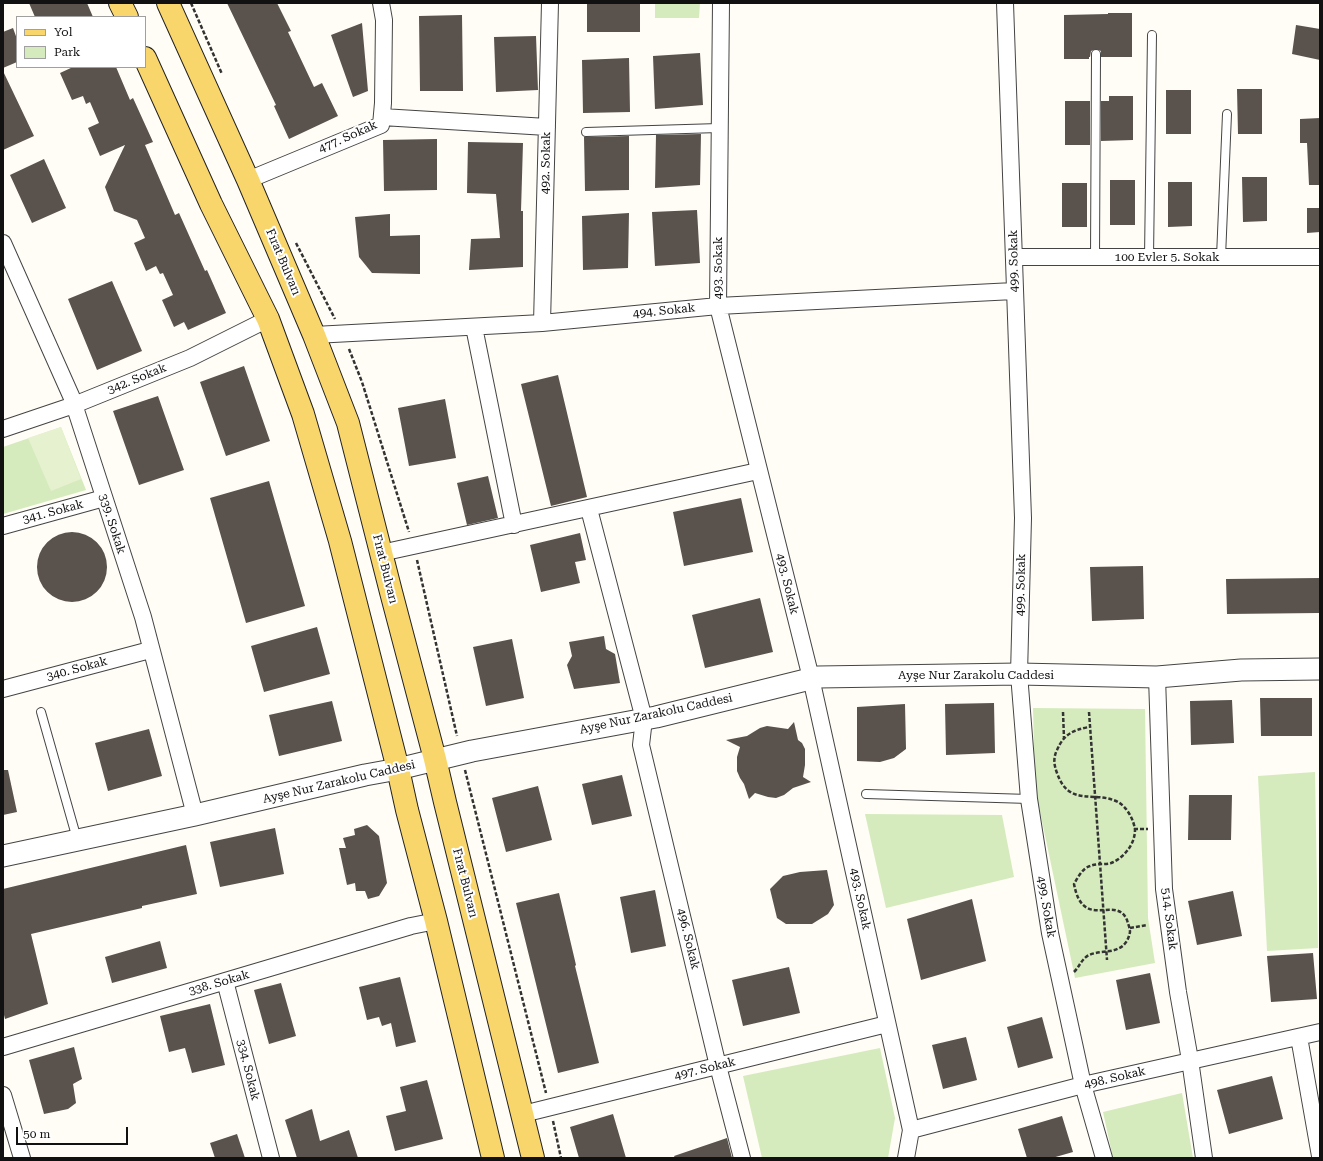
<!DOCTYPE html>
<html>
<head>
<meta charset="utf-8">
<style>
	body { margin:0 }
	#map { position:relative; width:1323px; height:1161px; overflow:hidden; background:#fffdf5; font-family:"Roboto Serif",serif }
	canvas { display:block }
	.frame { position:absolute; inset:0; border:4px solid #111; pointer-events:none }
	.legend { position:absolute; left:16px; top:16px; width:130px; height:52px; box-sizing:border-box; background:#fff; border:1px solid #a0a0a0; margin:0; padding:5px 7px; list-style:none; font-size:12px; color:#111 }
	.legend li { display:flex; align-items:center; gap:8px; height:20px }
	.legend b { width:20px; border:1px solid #a0a0a0 }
	.scale { position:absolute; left:16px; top:1127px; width:112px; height:18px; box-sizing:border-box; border:2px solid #111; border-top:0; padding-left:5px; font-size:12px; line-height:14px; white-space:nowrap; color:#111; -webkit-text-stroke:3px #fff; paint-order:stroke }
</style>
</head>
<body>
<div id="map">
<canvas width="1323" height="1161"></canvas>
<div class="frame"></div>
<ul class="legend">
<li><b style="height:5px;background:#f9d66b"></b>Yol</li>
<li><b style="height:11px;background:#d5ebbd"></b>Park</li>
</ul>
<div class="scale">50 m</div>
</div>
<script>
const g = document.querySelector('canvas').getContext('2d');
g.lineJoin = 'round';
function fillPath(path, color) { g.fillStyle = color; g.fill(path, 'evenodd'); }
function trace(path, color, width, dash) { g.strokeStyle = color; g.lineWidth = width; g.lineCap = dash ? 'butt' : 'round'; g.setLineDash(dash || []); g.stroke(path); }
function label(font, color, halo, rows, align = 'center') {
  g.font = font + ' "Roboto Serif",serif'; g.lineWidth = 4; g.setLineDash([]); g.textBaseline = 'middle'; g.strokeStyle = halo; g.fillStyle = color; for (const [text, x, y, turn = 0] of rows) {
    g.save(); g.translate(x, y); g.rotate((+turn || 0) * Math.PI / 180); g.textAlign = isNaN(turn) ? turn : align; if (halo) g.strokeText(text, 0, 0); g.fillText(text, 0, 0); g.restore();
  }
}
fillPath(new Path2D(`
	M 655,3 L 700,3 L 699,18 L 655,18 Z
	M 61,427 L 86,490 L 3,514 L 3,447 Z
	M 1033,708 L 1145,709 L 1148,918 L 1155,963 L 1075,978 L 1035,788 Z
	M 1315,772 L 1318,948 L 1267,951 L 1258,776 Z
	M 865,814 L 1002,815 L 1014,877 L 886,908 Z
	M 880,1048 L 895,1118 L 888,1158 L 762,1158 L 743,1076 Z
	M 1182,1093 L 1193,1158 L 1113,1158 L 1103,1112 Z`), '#d5ebbd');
fillPath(new Path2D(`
	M 61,427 L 81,479 L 51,491 L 28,438 Z`), '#e6f2cf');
fillPath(new Path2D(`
	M 29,3 L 87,3 L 93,17 L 35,17 Z
	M 227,3 L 277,3 L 291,31 L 288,32 L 314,87 L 322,83 L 338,116 L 289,139 L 274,106 L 276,105 Z
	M 587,3 L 640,3 L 640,32 L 587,32 Z
	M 1108,13 L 1132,13 L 1132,57 L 1101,57 L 1101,51 L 1096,49 L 1091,51 L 1090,57 L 1089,57 L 1089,59 L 1064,59 L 1064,15 L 1108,14 Z
	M 462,15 L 463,91 L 420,91 L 419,16 Z
	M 362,23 L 368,91 L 353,97 L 331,35 Z
	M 1296,25 L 1320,29 L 1320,60 L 1292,54 Z
	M 13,28 L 17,39 L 17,62 L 3,68 L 3,32 Z
	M 536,36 L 538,90 L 496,92 L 494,37 Z
	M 700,53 L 703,105 L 655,109 L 653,56 Z
	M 629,58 L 630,112 L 583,113 L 582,60 Z
	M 73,67 L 116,67 L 130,100 L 133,98 L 153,142 L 145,145 L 175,215 L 179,213 L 205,271 L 207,270 L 226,313 L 188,330 L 184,322 L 174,327 L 162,300 L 173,295 L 163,273 L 160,274 L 156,266 L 146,271 L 134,243 L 145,238 L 137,220 L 114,211 L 105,187 L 125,145 L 100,156 L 88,128 L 99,123 L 90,102 L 86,104 L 83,96 L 72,100 L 60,73 Z
	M 3,71 L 34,136 L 3,150 Z
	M 1237,89 L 1262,89 L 1262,134 L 1238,134 Z
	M 1166,90 L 1191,90 L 1191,134 L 1166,134 Z
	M 1109,96 L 1133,96 L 1133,140 L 1101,141 L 1101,101 L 1109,101 Z
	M 1065,101 L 1090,101 L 1090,145 L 1065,145 Z
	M 1320,118 L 1320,185 L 1309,185 L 1307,143 L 1300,143 L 1300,119 Z
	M 701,134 L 700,185 L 655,188 L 656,135 Z
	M 629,136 L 629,190 L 585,191 L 584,137 Z
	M 437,139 L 437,190 L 384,191 L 383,140 Z
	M 468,142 L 523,143 L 521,211 L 523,211 L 523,267 L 469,270 L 471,239 L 500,238 L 496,194 L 467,193 Z
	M 44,159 L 66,208 L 32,223 L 10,175 Z
	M 1242,177 L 1267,177 L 1267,221 L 1243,222 Z
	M 1110,180 L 1135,180 L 1135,225 L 1110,225 Z
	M 1168,182 L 1192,182 L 1192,226 L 1168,227 Z
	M 1062,183 L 1087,183 L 1087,227 L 1062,227 Z
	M 1307,208 L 1320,208 L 1320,232 L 1307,233 Z
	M 697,210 L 700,263 L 655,266 L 652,212 Z
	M 629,213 L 628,268 L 583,270 L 582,216 Z
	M 390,214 L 390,236 L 420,235 L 420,274 L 372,273 L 359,257 L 355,217 Z
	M 112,281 L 142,351 L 97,370 L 68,299 Z
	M 244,366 L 270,441 L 226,456 L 200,382 Z
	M 558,375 L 587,497 L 551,506 L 521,384 Z
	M 158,396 L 184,470 L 139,485 L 113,411 Z
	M 445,399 L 456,458 L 409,466 L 398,408 Z
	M 488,476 L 498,518 L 467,525 L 457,483 Z
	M 269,481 L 305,606 L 246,623 L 210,498 Z
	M 741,498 L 753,552 L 684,566 L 673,512 Z
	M37 567a35 35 0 1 1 70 0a35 35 0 1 1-70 0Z
	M 580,533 L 586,560 L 575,562 L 580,583 L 541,592 L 530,545 Z
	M 1143,566 L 1144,619 L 1092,621 L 1090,567 Z
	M 1320,578 L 1319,613 L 1227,614 L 1226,579 Z
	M 760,598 L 773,652 L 705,668 L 692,615 Z
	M 317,627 L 330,674 L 264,692 L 251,646 Z
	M 604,636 L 606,649 L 615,654 L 620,683 L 574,689 L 567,665 L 572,656 L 569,642 Z
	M 512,639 L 524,698 L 486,706 L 473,647 Z
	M 1260,698 L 1312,698 L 1312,736 L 1261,736 Z
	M 1232,700 L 1234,743 L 1191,745 L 1190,701 Z
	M 332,701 L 342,741 L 279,756 L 269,715 Z
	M 994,703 L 995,753 L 946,755 L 945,704 Z
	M 905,704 L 906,749 L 894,758 L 880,762 L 857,761 L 857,707 Z
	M 794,722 L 798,740 L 802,743 L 805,749 L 805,765 L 803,777 L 811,782 L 793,788 L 784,795 L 776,798 L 768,797 L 755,793 L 749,799 L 744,784 L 740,778 L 737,771 L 737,757 L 740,747 L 726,740 L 747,736 L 760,728 L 767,726 L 788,729 Z
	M 149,729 L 162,776 L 108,791 L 95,743 Z
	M 3,770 L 8,770 L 17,812 L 3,815 Z
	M 622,775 L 632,816 L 592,825 L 582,784 Z
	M 538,786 L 552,840 L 506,852 L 492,798 Z
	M 1189,795 L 1232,795 L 1231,840 L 1188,840 Z
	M 367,825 L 379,836 L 387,883 L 379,896 L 368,899 L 365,891 L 356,891 L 355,883 L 347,885 L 339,848 L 346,848 L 343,838 L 355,835 L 354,829 Z
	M 275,828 L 284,874 L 220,887 L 210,842 Z
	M 186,845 L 197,894 L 142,906 L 142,908 L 31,934 L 48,1004 L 5,1019 L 3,1011 L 3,889 Z
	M 827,870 L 834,905 L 828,914 L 812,924 L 786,924 L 777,918 L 770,889 L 783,876 L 800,872 Z
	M 655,890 L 666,946 L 631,953 L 620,897 Z
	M 1233,891 L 1242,936 L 1197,945 L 1188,901 Z
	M 559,893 L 576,965 L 575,966 L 599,1063 L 558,1073 L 516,903 Z
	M 972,899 L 986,961 L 921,980 L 907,919 Z
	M 160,941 L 167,968 L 112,983 L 105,957 Z
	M 1313,953 L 1317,999 L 1271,1002 L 1267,956 Z
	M 789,967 L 800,1013 L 743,1026 L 732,980 Z
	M 1150,973 L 1160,1023 L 1126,1030 L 1116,980 Z
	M 400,977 L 416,1042 L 396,1047 L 391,1023 L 382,1026 L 379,1017 L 367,1020 L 359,987 Z
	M 281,983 L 296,1036 L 269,1044 L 254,990 Z
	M 210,1004 L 225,1065 L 192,1073 L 185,1048 L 169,1052 L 160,1016 Z
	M 1042,1017 L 1053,1058 L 1018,1068 L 1007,1027 Z
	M 966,1037 L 977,1080 L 943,1089 L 932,1045 Z
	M 74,1047 L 82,1079 L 73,1084 L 76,1103 L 68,1109 L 44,1114 L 29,1060 Z
	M 1272,1076 L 1283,1119 L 1229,1134 L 1217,1090 Z
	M 427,1080 L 443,1139 L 395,1151 L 386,1116 L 406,1111 L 400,1087 Z
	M 312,1109 L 320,1141 L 349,1130 L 358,1158 L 297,1158 L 285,1120 Z
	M 613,1114 L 626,1158 L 579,1158 L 570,1127 Z
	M 1062,1116 L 1073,1152 L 1052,1158 L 1027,1158 L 1018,1129 Z
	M 237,1134 L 245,1158 L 215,1158 L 210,1143 Z
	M 727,1138 L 732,1158 L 675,1158 L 674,1156 Z`), '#5a524d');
const service = new Path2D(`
	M 586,132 L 719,128
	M 1095,257 L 1096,54
	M 1149,257 L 1152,35
	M 1221,257 L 1227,114
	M 41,712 L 77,839
	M 866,794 L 1029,799`);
const minor = new Path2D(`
	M 721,3 L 718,306 L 811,678 L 911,1130 L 906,1158
	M 1005,3 L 1023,518 L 1019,674 L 1029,799 L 1050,933 L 1083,1085 L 1104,1158
	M 382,117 L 547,127
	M 248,180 L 381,125 L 383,103 L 384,20 L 381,3
	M 3,243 L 72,398 L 143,617 L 195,815
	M 1014,257 L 1320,257
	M 542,323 L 550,3
	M 474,327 L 514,525
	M 314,335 L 542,323 L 718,306 L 1014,291
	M 3,429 L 74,405 L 190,358 L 268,319
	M 589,509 L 644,719 L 641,745 L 718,1066 L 742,1158
	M 3,526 L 104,498
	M 381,553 L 758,471
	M 1157,677 L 1164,889 L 1178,992 L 1190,1060 L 1204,1158
	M 3,689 L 150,650
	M 225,981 L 271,1158
	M 1299,1037 L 1320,1156
	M 3,1047 L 411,926 L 436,921
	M 3,1095 L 22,1158
	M 523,1114 L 887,1024
	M 911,1130 L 1083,1085 L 1320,1032`);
const tertiary = new Path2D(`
	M 3,856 L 195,815 L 365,775 L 398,769 L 472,751 L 656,717 L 818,677 L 1019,674 L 1157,677 L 1241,670 L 1320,669`);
const primary = new Path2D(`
	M 120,3 L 127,17
	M 168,3 L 248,180 L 314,335 L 348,423 L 391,592 L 435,759 L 445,802 L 533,1158
	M 145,58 L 211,204 L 268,319 L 303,414 L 340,541 L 398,769 L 407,810 L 436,921 L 493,1158`);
trace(service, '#444', 10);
trace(minor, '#444', 18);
trace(tertiary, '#444', 23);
trace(primary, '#222', 24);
trace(new Path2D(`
	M 191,3 L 222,74
	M 296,243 L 335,319
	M 349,349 L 362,382 L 409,532
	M 417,560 L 457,736
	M 1063,712 L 1064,738
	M 1089,712 L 1107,960
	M 465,770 L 546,1093
	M 1134,829 L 1148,829
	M 1130,928 L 1147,925
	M 1074,972 C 1079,967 1081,961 1086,957 C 1098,947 1125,959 1130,932 C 1130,928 1128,924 1127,920 C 1116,894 1083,932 1074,884 C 1078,877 1083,868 1090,866 C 1097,863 1105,865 1111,863 C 1124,858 1135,844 1135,830 C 1134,820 1127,807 1118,802 C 1095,790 1069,808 1057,773 C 1054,765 1053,758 1057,750 C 1064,734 1073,730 1089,727
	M 553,1121 L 561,1158`), '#333', 2.5, [4, 2]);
trace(service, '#fff', 8);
trace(minor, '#fff', 16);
trace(tertiary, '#fff', 21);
trace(primary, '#f9d66b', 22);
label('12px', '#111', '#fff', [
	["477. Sokak",348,137,-24],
	["492. Sokak",546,163,-89],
	["100 Evler 5. Sokak",1167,257],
	["499. Sokak",1014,261,-91],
	["Fırat Bulvarı",283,262,67],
	["493. Sokak",718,268,-90],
	["494. Sokak",664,311,-6],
	["342. Sokak",137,379,-22],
	["341. Sokak",53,512,-15],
	["339. Sokak",112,524,72],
	["Fırat Bulvarı",385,569,76],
	["493. Sokak",787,584,76],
	["499. Sokak",1021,585,-89],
	["340. Sokak",77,669,-15],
	["Ayşe Nur Zarakolu Caddesi",976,675],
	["Ayşe Nur Zarakolu Caddesi",656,714,-12],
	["Ayşe Nur Zarakolu Caddesi",339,782,-13],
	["Fırat Bulvarı",465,883,76],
	["493. Sokak",860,899,78],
	["499. Sokak",1046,907,80],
	["514. Sokak",1169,919,83],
	["496. Sokak",688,939,76],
	["338. Sokak",219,983,-16],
	["497. Sokak",705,1069,-14],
	["334. Sokak",248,1070,76],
	["498. Sokak",1115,1078,-13]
]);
</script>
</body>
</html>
